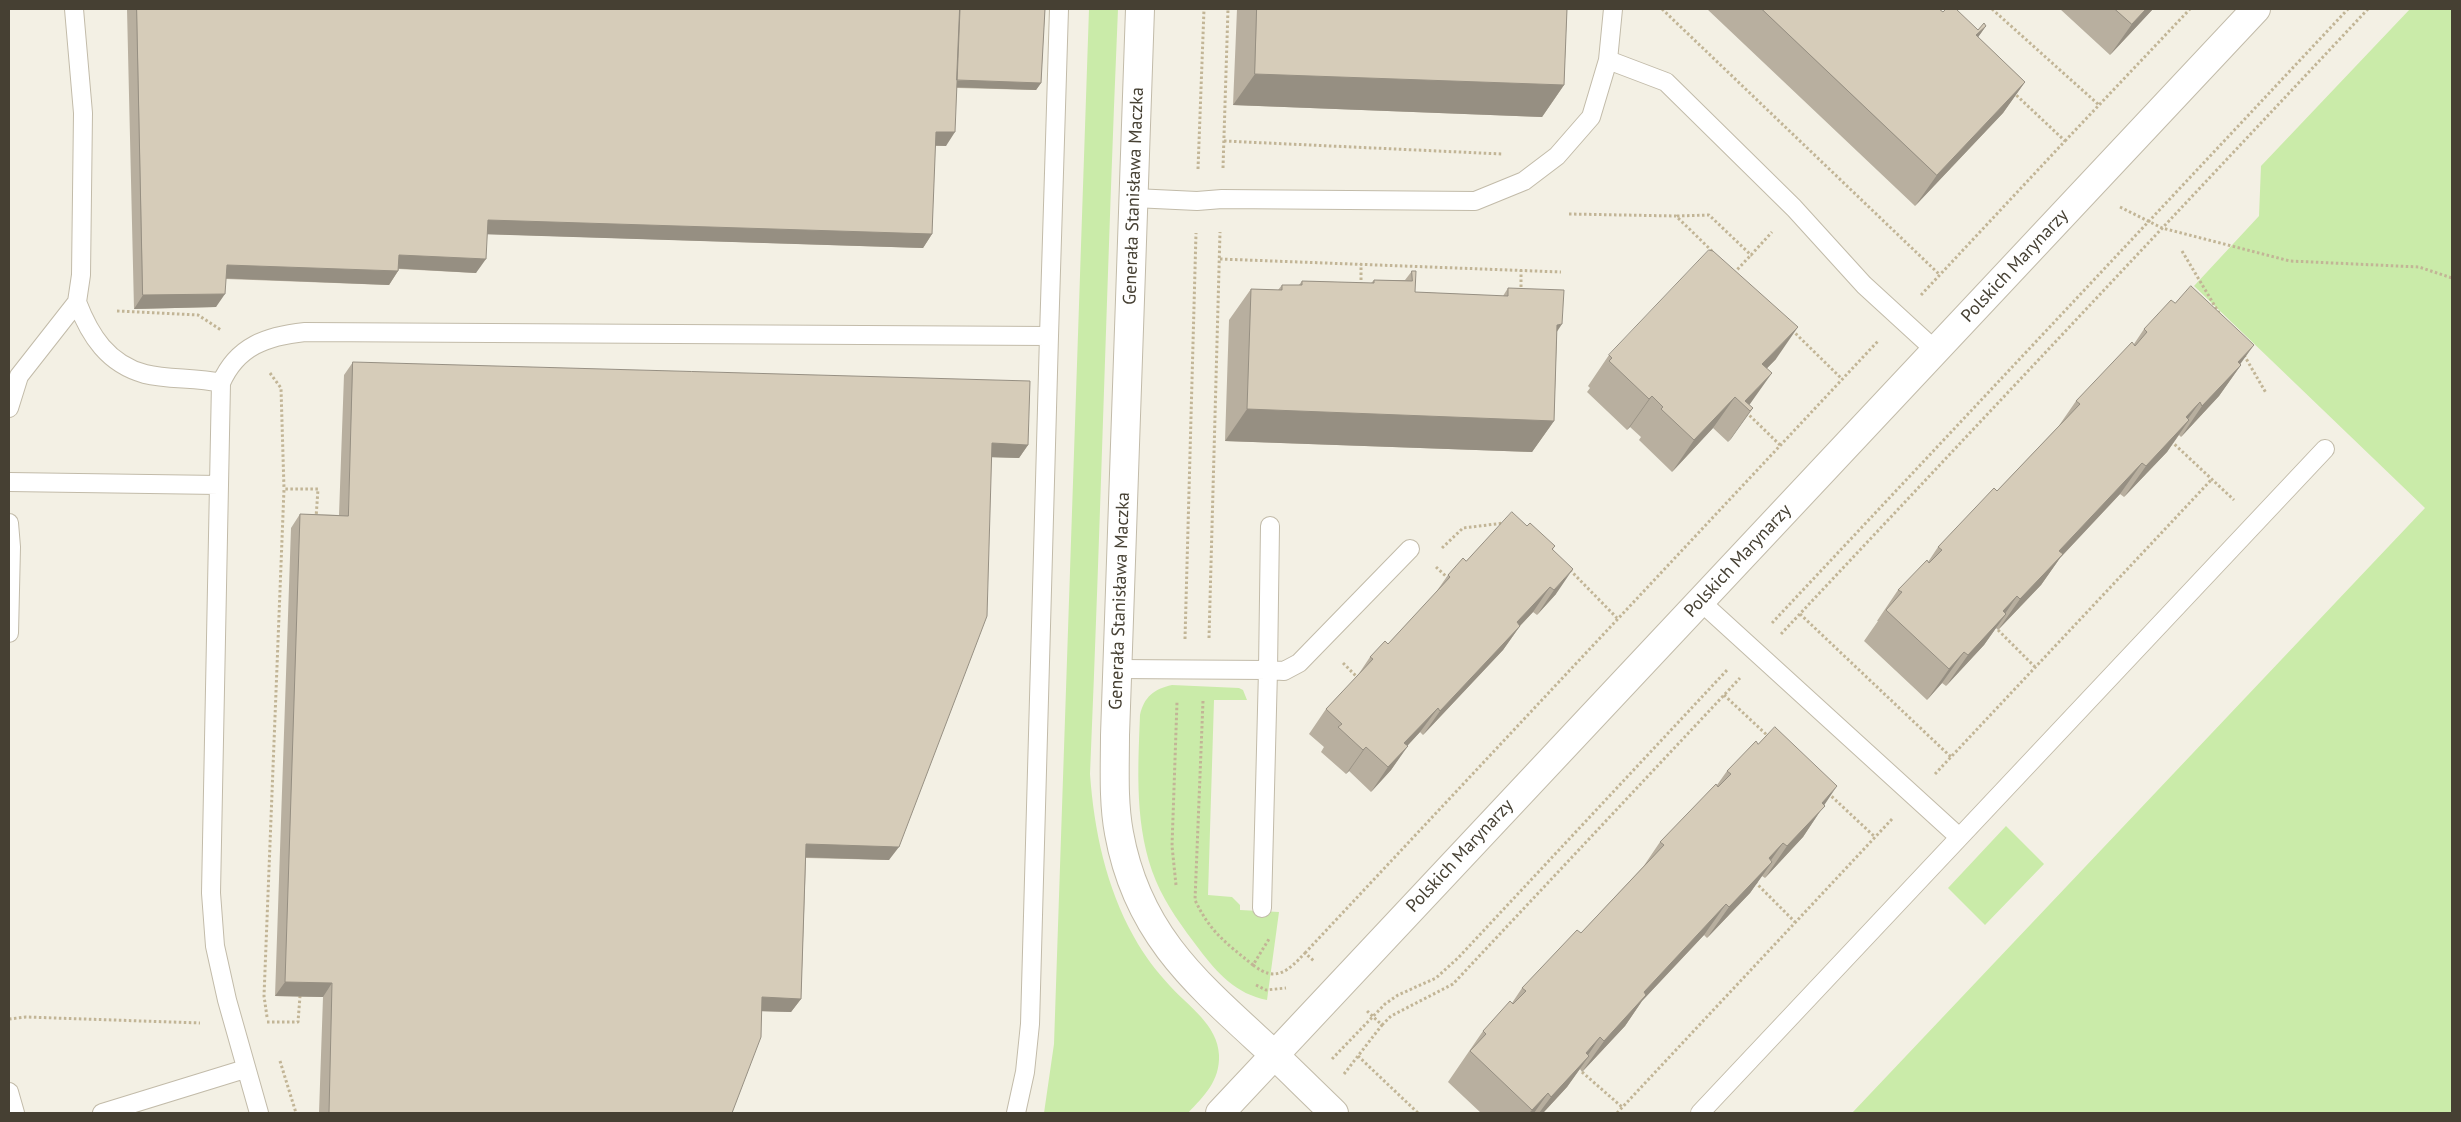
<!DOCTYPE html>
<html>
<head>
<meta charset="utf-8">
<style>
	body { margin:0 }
	#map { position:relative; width:2461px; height:1122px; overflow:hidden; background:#f3f0e4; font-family:"PT Sans",sans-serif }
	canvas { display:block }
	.frame { position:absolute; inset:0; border:10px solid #464033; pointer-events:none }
</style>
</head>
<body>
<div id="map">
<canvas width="2461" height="1122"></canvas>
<div class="frame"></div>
</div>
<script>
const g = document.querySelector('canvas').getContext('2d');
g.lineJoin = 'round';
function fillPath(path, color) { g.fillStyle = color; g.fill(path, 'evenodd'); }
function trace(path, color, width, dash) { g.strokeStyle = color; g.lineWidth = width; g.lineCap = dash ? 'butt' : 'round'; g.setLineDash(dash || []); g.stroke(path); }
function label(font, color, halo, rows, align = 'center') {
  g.font = font + ' "PT Sans",sans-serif'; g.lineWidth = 5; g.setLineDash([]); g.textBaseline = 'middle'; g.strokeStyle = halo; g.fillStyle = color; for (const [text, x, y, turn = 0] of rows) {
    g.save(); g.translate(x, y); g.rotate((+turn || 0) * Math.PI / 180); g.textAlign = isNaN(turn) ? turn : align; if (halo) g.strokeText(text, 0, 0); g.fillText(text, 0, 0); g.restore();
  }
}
fillPath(new Path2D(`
	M 1089,9 L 1118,9 C 1107,264 1101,519 1090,774 C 1094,830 1106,887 1134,937 C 1144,955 1156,971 1170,986 C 1188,1006 1218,1025 1219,1055 C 1220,1081 1204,1096 1188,1113 L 1044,1113 L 1054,1044 Z
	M 2410,9 L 2452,9 L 2452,1113 L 1852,1113 L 2425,508 L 2194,286 L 2259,216 L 2261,166 Z
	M 1172,685 L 1239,688 L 1243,690 L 1247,700 L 1214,700 L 1208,895 L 1232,897 L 1240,905 L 1240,910 L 1279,912 L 1267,1000 C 1236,994 1217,973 1199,949 C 1183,928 1166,905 1156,881 C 1134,828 1138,770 1140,715 C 1144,697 1154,689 1172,685 Z
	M 2006,826 L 2044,864 L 1985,925 L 1948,888 Z`), '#caeba9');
const lane = new Path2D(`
	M 1608,60 L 1666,82 L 1794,208 L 1864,285 L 1935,350
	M 1134,198 L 1197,201 L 1222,199 L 1475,201 L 1524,181 L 1557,156 L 1591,117 L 1608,60 L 1613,9
	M 77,302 C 90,336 108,364 145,374 C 169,380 196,377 221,383
	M 9,408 L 19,376 L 77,302 L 81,275 L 83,113 L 74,9
	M 9,482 L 219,485
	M 9,523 L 11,547 L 9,633
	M 1270,526 L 1268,670 L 1284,671 L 1299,663 L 1410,549
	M 1700,601 L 1959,837
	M 1118,669 L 1268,670 L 1262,908
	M 9,1092 L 15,1113
	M 102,1113 L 245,1069
	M 259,1113 L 227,1000 L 215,946 L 211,893 L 221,383 C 237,346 267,336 305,332 L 1049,336 L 1059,9
	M 1016,1113 L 1025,1072 L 1030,1024 L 1049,336
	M 1700,1113 L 2325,449`);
const street = new Path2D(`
	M 1140,9 L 1115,735 C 1115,767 1113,801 1119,833 C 1137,933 1195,982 1266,1047 C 1289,1069 1311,1091 1334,1113
	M 1220,1113 L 2256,9`);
trace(lane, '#c2bba9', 20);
trace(street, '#c2bba9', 30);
trace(new Path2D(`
	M 1662,9 L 1940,275
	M 1992,9 L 2099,105
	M 1224,141 L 1502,154
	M 2065,141 L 2190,9
	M 1223,168 L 1228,9
	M 1198,169 L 1204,9
	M 2120,207 L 2162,228 L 2290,261 L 2419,267 L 2452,278
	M 1569,214 L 1676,216 L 1713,252
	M 1677,216 L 1709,215 L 1751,255 L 1772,232
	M 2182,251 L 2219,313
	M 1220,259 L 1561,272
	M 1734,273 L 1751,255
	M 1361,285 L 1361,264
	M 1521,292 L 1521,270
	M 1921,295 L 2065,141 L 2014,93
	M 117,311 L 198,315 L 221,330
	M 1792,330 L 1842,379
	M 2244,355 L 2266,393
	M 270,373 L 281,388 L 284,489
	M 1746,412 L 1780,445
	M 2171,441 L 2234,500
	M 1442,548 L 1463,528 L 1504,523
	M 1436,567 L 1450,580
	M 1570,570 L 1617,618
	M 1800,614 L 1951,757
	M 1772,623 L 2348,9
	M 1998,630 L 2035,667
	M 1781,634 L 2368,9
	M 1209,638 L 1220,232
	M 1185,639 L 1196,233
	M 1343,663 L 1357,677
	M 1724,695 L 1769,737
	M 1203,701 L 1195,900 C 1210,932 1226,943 1253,965 L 1269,939
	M 1935,774 L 2212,479
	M 1828,793 L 1875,837
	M 1755,882 L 1795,922
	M 1176,885 L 1172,846 L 1177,702
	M 1305,953 L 1879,340
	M 1253,965 C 1276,983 1288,971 1305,953 L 1314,961
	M 1256,985 L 1266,990 L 1286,988
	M 267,1017 L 264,996 L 284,489 L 318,489 L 316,518
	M 9,1019 L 26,1017 L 200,1023
	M 267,1022 L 298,1022 L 300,996
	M 1382,1025 L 1391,1016 L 1453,984 L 1740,678
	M 1358,1056 L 1418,1113
	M 1332,1059 L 1385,1004 L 1398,995 L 1436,978 L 1458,958 L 1728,669
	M 280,1061 L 296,1113
	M 1582,1072 L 1622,1107
	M 1344,1074 L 1382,1025 L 1366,1010
	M 1617,1113 L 1893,818`), '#c2b596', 3, [2.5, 2.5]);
trace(lane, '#fff', 18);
trace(street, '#fff', 28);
fillPath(new Path2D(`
	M 127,9 L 1045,9 L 1041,83 L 1036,90 L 957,88 L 946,146 L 935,146 L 932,234 L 923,248 L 487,234 L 476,273 L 399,269 L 398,271 L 389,285 L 226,279 L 216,307 L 134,309 Z
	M 1237,9 L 1567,9 L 1564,85 L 1542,117 L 1233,105 Z
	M 1707,9 L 1939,9 L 1943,12 L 1978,30 L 1986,26 L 1978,37 L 2025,82 L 2003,113 L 1915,206 Z
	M 2060,9 L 2153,9 L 2110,55 Z
	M 1412,271 L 1415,292 L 1503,296 L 1508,288 L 1557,333 L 1554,421 L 1532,452 L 1225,441 L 1229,320 L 1251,289 L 1278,290 L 1282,285 L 1299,285 L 1302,281 L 1371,283 L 1374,280 L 1405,280 Z
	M 2144,329 L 2241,365 L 2219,396 L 2181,437 L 2179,435 L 2167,452 L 2124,497 L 2120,494 L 2060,558 L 2041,585 L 1998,630 L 1996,628 L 1984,645 L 1946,686 L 1942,683 L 1927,700 L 1864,641 L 1878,621 L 1877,621 L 1898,590 L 1928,562 L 1938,547 L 1997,491 L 2058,427 L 2076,401 L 2134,344 Z
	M 1609,355 L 1776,359 L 1767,368 L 1749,405 L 1753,408 L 1728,442 L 1713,428 L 1672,472 L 1639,440 L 1641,437 L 1630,427 L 1627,430 L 1587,392 L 1590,388 L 1588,386 Z
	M 353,362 L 1028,445 L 1019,458 L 992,457 L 889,860 L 806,858 L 801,999 L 791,1012 L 762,1011 L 732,1113 L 319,1113 L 323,997 L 275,996 L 291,528 L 300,514 L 339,515 L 344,375 Z
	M 1527,526 L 1555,546 L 1553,549 L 1556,594 L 1537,615 L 1533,612 L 1520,626 L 1503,650 L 1423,735 L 1420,732 L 1407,746 L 1391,770 L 1371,792 L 1349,771 L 1346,774 L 1321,752 L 1324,747 L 1309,734 L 1326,709 L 1356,678 L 1370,657 L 1388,644 L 1434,595 L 1448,575 L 1466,561 Z
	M 1727,771 L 1824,805 L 1803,837 L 1765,878 L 1762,876 L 1750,893 L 1707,938 L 1704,935 L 1642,1001 L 1625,1026 L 1582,1072 L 1580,1069 L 1567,1087 L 1543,1113 L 1481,1113 L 1448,1082 L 1483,1031 L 1512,1003 L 1522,988 L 1581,933 L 1643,867 L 1660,842 L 1717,785 Z`), '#b8af9f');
fillPath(new Path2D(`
	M 2146,9 L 2153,9 L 2110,55 L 2132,24 Z
	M 1986,26 L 1964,57 L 1976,35 Z
	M 1255,74 L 1564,85 L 1542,117 L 1233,105 Z
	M 954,80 L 1041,83 L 1036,90 L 949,87 Z
	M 2025,82 L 2003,113 L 1915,206 L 1937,175 Z
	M 936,132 L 955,132 L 946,146 L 926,145 Z
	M 488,220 L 932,234 L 923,248 L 478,234 Z
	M 399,255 L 486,259 L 476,273 L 390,268 Z
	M 227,265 L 398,271 L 389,285 L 217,278 Z
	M 225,294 L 216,307 L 134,309 L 143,295 Z
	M 1562,324 L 1541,356 L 1557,325 Z
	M 1798,327 L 1776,359 L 1740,396 L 1762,364 Z
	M 2254,345 L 2236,370 L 2241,365 L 2219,396 L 2181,437 L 2202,406 L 2238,362 Z
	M 1772,373 L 1750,404 L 1747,408 L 1745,401 Z
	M 1652,396 L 1630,427 L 1627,430 L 1649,399 Z
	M 1735,397 L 1713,428 L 1672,472 L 1694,440 Z
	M 2200,402 L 2182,427 L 2189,420 L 2167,452 L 2124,497 L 2146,466 L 2186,417 Z
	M 1753,408 L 1731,439 L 1728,442 L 1750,411 Z
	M 1247,409 L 1554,421 L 1532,452 L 1225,441 Z
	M 992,443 L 1028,445 L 1019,458 L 983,457 Z
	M 2142,463 L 2120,494 L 2060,558 L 2041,585 L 1998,630 L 2020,599 L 2059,551 Z
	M 1573,569 L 1556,594 L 1537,615 L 1554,590 Z
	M 1550,587 L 1533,612 L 1500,647 L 1517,622 Z
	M 2017,596 L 2000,621 L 2006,614 L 1984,645 L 1946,686 L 1968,655 L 2003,611 Z
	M 1520,626 L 1503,650 L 1423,735 L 1440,711 Z
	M 1964,652 L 1942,683 L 1927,700 L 1949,669 Z
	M 1438,708 L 1420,732 L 1387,768 L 1404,743 Z
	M 1408,746 L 1391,770 L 1371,792 L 1388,767 Z
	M 1366,747 L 1349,771 L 1346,774 L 1363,750 Z
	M 1837,786 L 1803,837 L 1765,878 L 1787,846 L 1822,803 Z
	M 1783,843 L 1764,870 L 1772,862 L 1750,893 L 1707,938 L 1729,907 L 1769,858 Z
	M 806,844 L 899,847 L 889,860 L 797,857 Z
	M 1726,904 L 1704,935 L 1642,1001 L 1625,1026 L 1582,1072 L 1604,1041 L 1644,992 Z
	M 285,982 L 332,983 L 323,997 L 275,996 Z
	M 762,997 L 801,999 L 791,1012 L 753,1011 Z
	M 1600,1037 L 1582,1064 L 1589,1056 L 1567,1087 L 1543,1113 L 1539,1113 L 1551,1097 L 1586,1053 Z
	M 1548,1093 L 1534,1113 L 1529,1113 L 1532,1110 Z`), '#968f82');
const building = new Path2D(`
	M 137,9 L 960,9 L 955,132 L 936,132 L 932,234 L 488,220 L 486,259 L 399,255 L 398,271 L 227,265 L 225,294 L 143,295 Z
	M 960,9 L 1045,9 L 1041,83 L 957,80 Z
	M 1257,9 L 1567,9 L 1564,85 L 1255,74 Z
	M 1762,9 L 1939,9 L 1943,12 L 1946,9 L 1956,9 L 1978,30 L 1984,23 L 1986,26 L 1976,35 L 2025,82 L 1937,175 Z
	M 2115,9 L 2146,9 L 2132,24 Z
	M 1709,250 L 1713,251 L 1798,327 L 1762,364 L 1772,373 L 1745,401 L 1753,408 L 1750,411 L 1735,397 L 1694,440 L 1661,409 L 1663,407 L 1652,396 L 1649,399 L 1609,361 L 1612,358 L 1609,355 Z
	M 1412,271 L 1416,271 L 1415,292 L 1508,296 L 1508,288 L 1564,290 L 1562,324 L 1557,325 L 1554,421 L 1247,409 L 1251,289 L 1282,290 L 1282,285 L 1302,285 L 1302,281 L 1374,283 L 1374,280 L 1412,281 Z
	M 2191,286 L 2254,345 L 2238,362 L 2241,365 L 2202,406 L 2200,402 L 2186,417 L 2189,420 L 2146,466 L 2142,463 L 2059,551 L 2063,554 L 2020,599 L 2017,596 L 2003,611 L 2006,614 L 1968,655 L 1964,652 L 1949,669 L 1886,610 L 1902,592 L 1898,590 L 1927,560 L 1929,563 L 1942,550 L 1938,547 L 1994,488 L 1997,491 L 2080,404 L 2076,401 L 2132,342 L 2135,346 L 2147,332 L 2144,329 L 2171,300 L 2175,303 Z
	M 353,362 L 1030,381 L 1028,445 L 992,443 L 987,616 L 899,847 L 806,844 L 801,999 L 762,997 L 761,1037 L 732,1113 L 329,1113 L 332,983 L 285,982 L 300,514 L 348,516 Z
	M 1512,512 L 1527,526 L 1530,523 L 1555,546 L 1552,549 L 1573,569 L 1554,590 L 1550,587 L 1517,622 L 1520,626 L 1440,711 L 1438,708 L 1404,743 L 1408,746 L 1388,767 L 1366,747 L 1363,750 L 1338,727 L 1342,724 L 1326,709 L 1373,659 L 1370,657 L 1385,641 L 1388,644 L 1450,577 L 1448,575 L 1463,558 L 1466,561 Z
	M 1775,727 L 1837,786 L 1822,803 L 1825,806 L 1787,846 L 1783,843 L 1769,858 L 1772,862 L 1729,907 L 1726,904 L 1644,992 L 1646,995 L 1604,1041 L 1600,1037 L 1586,1053 L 1589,1056 L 1551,1097 L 1548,1093 L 1532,1110 L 1470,1051 L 1486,1034 L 1483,1031 L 1510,1001 L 1513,1004 L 1526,991 L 1522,988 L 1577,930 L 1581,933 L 1664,845 L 1660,842 L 1716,784 L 1718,787 L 1731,774 L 1727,771 L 1756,741 L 1758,744 Z`);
fillPath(building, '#d6ccb9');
trace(building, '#968f82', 1);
label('18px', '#464033', '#fff', [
	["Generała Stanisława Maczka",1134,196,-88],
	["Polskich Marynarzy",2015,266,-47],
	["Polskich Marynarzy",1738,561,-47],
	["Generała Stanisława Maczka",1120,601,-88],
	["Polskich Marynarzy",1460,856,-47]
]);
</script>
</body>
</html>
